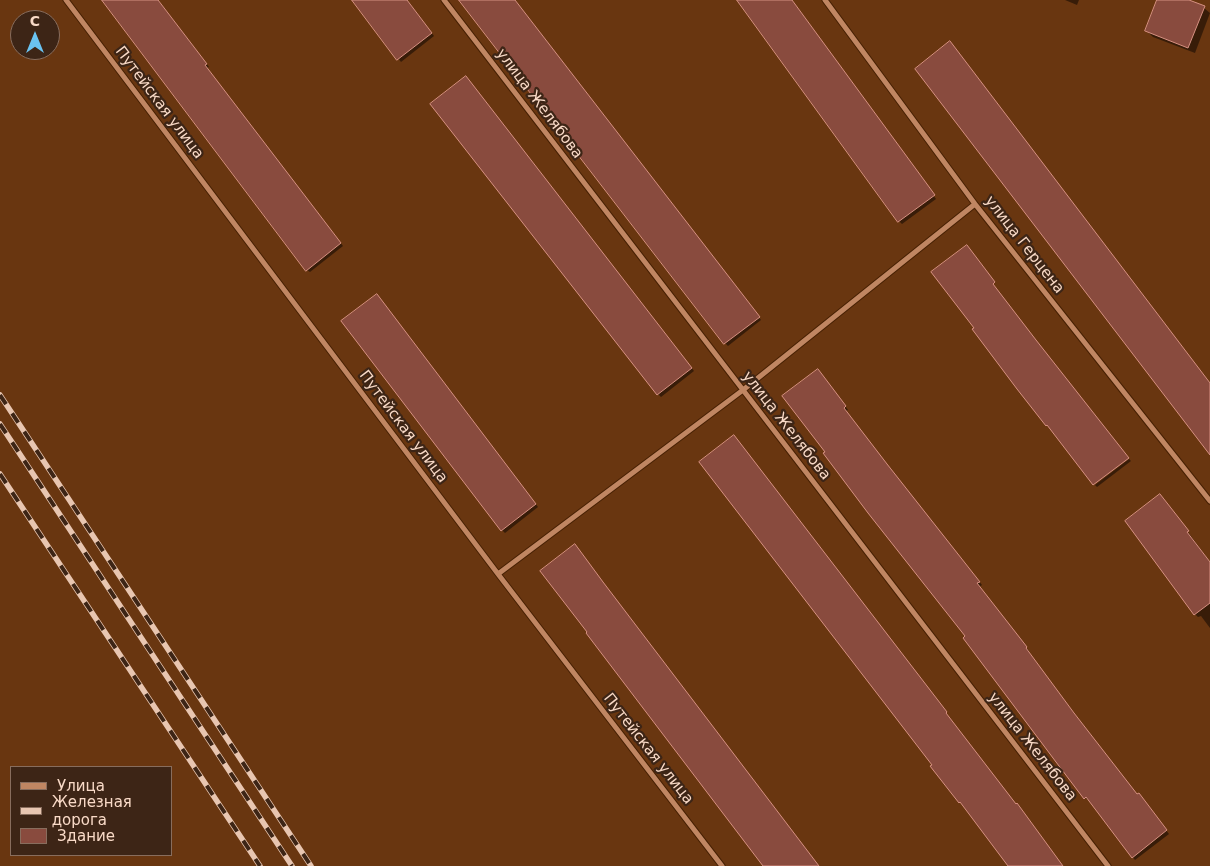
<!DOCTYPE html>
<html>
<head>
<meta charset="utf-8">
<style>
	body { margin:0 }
	#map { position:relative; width:1210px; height:866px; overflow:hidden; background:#693610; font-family:"DejaVu Sans",sans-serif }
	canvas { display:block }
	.legend { position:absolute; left:10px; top:766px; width:162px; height:90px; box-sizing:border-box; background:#3d2516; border:1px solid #886d5d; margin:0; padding:6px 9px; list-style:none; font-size:15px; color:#f9dac7 }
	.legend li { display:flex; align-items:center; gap:10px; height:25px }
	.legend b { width:25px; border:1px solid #886d5d }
	.north { position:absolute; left:10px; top:10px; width:50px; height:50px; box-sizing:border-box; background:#3d2516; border:1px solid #886d5d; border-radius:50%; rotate:0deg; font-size:14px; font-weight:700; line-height:20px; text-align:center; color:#f9dac7 }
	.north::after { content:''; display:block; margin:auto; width:18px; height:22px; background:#6ac3f1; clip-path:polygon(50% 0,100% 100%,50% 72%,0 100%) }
</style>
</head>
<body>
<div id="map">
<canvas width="1210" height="866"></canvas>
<ul class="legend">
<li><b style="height:6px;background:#c08662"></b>Улица</li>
<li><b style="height:6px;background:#e8c6b1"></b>Железная дорога</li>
<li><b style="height:14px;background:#894b3e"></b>Здание</li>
</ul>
<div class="north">С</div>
</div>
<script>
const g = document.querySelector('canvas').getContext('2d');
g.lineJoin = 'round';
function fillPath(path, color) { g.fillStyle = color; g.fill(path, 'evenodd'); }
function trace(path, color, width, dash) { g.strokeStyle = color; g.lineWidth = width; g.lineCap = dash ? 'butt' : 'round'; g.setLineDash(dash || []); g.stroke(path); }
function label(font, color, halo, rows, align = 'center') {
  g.font = font + ' "DejaVu Sans",sans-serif'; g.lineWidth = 4.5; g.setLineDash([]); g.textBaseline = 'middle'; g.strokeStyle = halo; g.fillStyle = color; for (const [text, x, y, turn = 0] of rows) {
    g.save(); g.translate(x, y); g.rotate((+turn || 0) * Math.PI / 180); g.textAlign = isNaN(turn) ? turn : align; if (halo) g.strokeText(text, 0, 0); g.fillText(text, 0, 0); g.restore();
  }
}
fillPath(new Path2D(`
	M 105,0 L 158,0 L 209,67 L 207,68 L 343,246 L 310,272 L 307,270 Z
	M 353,0 L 407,0 L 434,36 L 401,62 Z
	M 461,0 L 515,0 L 761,320 L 728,346 L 725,343 Z
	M 739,0 L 792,0 L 936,199 L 902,224 L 899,221 Z
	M 1065,0 L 1079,0 L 1077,5 Z
	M 1158,0 L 1186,0 L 1204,8 L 1210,13 L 1195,53 L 1153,37 L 1146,30 Z
	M 468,81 L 694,371 L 661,397 L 658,394 Z
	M 379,298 L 538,507 L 505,533 L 502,530 Z
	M 821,374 L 848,410 L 846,411 L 889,468 L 982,585 L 979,587 L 1029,651 L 1028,652 L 1077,717 L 1138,796 L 1141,798 L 1169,834 L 1135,860 L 1089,800 L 1085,798 L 967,636 Z
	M 1129,459 L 1131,461 L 1097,487 L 1095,485 Z
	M 1163,498 L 1210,562 L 1210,628 L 1201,616 L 1198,617 L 1195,614 L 1126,521 Z`), '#0007');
const building = new Path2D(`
	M 102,0 L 158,0 L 207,64 L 205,65 L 341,243 L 306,271 Z
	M 352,0 L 407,0 L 432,33 L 397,60 Z
	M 459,0 L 515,0 L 760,317 L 724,344 Z
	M 737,0 L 792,0 L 935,195 L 898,222 Z
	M 1157,0 L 1189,0 L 1205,6 L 1188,48 L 1145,31 Z
	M 950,41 L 1210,383 L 1210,455 L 915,69 Z
	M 466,76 L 692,368 L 657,395 L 430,104 Z
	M 967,245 L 995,282 L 993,284 L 1036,340 L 1129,458 L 1093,485 L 1047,425 L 1046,426 L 1017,389 L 972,329 L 974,328 L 931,272 Z
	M 377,294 L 536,504 L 501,531 L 341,321 Z
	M 818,369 L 846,406 L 844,408 L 887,464 L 980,582 L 977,583 L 1027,647 L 1026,648 L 1074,713 L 1137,794 L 1139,793 L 1167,830 L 1132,858 L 1086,797 L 1084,799 L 1056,762 L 963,638 L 965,636 L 868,513 L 823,453 L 825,452 L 782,396 Z
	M 734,435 L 917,673 L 947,712 L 946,713 L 1016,804 L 1017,803 L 1063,866 L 1008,866 L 960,802 L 959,803 L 930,766 L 932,765 L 699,462 Z
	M 1160,494 L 1189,531 L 1187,532 L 1210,562 L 1210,603 L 1194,615 L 1125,521 Z
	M 575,544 L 603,582 L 819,866 L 763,866 L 586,633 L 587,632 L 540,571 Z`);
fillPath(building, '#894b3e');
trace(building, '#d69182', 1);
const minor = new Path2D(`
	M 66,0 L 498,574 L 722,866
	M 444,0 L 1108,866
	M 825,0 L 975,204 L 1210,501
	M 498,574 L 743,390 L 975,204`);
trace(minor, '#462003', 7);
trace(minor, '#c08662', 5);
const rail = new Path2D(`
	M 0,395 L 311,866
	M 0,424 L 292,866
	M 0,474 L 260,866`);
trace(rail, '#e8c6b1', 5.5);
trace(rail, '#3d2516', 4, [11]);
label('15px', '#f9dac7', '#3d2516', [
	["Путейская улица",159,103,53],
	["улица Желябова",539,104,53],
	["улица Герцена",1024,245,52],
	["улица Желябова",786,426,52],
	["Путейская улица",403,427,53],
	["улица Желябова",1032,747,52],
	["Путейская улица",648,749,52]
]);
</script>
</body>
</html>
